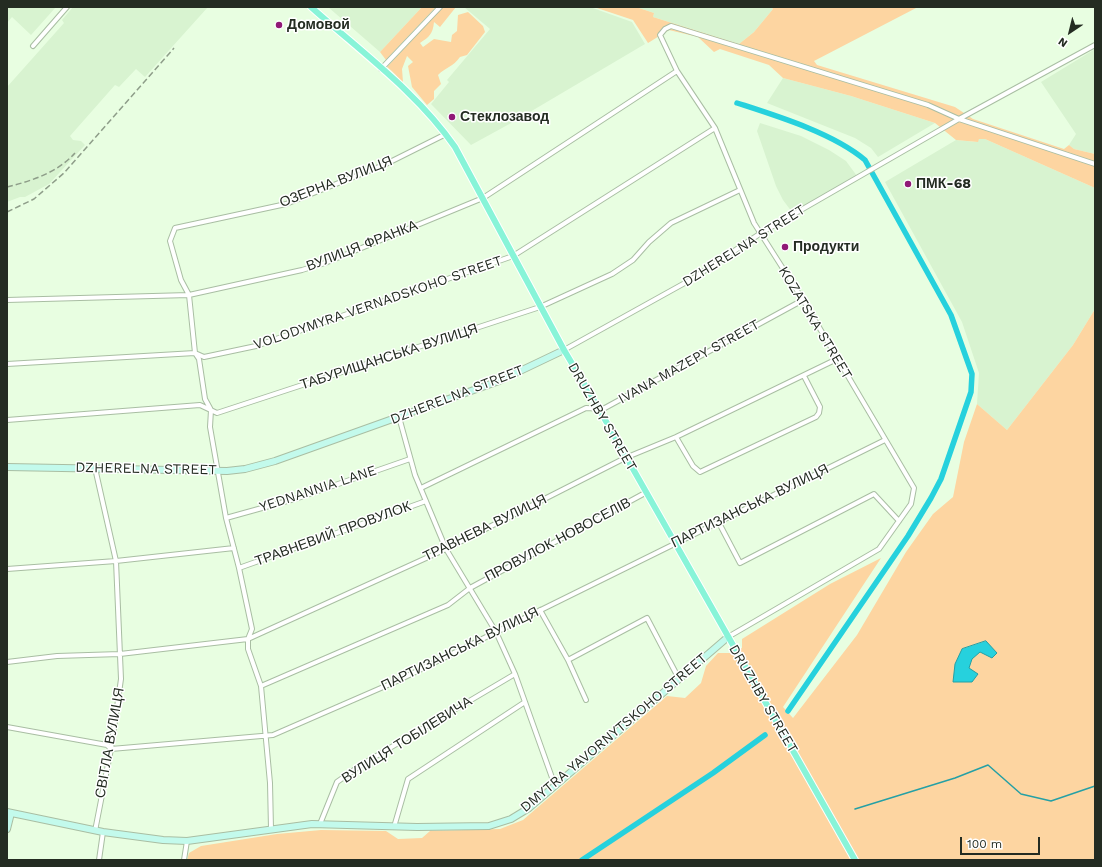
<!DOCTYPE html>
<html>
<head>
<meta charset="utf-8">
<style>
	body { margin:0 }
	#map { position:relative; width:1102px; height:867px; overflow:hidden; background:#e8fee1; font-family:"Work Sans",sans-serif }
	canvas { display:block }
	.frame { position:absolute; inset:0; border:8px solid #242c22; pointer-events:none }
	.north { position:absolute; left:1050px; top:12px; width:40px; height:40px; -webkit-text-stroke:3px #fff; paint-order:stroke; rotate:215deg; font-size:11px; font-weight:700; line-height:16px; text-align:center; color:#242c22 }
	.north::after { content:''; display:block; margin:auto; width:14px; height:18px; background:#242c22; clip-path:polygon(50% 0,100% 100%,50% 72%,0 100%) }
	.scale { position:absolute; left:960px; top:837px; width:80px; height:18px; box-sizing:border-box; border:2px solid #242c22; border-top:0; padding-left:5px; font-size:12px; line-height:14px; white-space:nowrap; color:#242c22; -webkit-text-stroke:3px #fff; paint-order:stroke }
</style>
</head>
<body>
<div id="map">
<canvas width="1102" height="867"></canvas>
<div class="frame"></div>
<div class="north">N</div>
<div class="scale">100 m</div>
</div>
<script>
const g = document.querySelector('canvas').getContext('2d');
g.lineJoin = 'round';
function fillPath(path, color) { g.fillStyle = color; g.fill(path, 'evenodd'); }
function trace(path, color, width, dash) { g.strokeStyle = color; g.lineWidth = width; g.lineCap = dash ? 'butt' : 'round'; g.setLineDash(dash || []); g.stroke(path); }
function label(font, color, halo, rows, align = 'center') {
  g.font = font + ' "Work Sans",sans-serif'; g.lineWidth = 3; g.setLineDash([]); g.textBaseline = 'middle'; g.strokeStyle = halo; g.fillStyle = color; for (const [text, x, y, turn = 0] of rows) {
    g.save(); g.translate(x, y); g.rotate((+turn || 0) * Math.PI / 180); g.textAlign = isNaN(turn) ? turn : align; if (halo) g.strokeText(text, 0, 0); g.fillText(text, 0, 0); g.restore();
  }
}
fillPath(new Path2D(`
	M 7,7 L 56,7 L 31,35 L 12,17 L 7,23 Z
	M 73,7 L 208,7 L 145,77 L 136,69 L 119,87 L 115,85 L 70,136 L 73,140 L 81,141 L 85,145 L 49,184 L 25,197 L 20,197 L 7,202 L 7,87 L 64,23 L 62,20 Z
	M 328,7 L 422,7 L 380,52 Z
	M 464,7 L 590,7 L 632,22 L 645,44 L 513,122 L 471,145 L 431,104 L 449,82 L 447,80 L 490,29 Z
	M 636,7 L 771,7 L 773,9 L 754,32 L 739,44 L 653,17 L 654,13 Z
	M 1095,49 L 1095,154 L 1074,149 L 1069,145 L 1076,134 L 1041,82 Z
	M 783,78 L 851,96 L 935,123 L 878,157 L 871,148 L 855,138 L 767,103 Z
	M 760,123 L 801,136 L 829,150 L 846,161 L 857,176 L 792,212 L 783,200 L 776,186 L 757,131 Z
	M 979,139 L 985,139 L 1095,188 L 1095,309 L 1073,345 L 1007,430 L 977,404 L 979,373 L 962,322 L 885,182 L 956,140 L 977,142 Z`), '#d8f3d0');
fillPath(new Path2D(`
	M 422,7 L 436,7 L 386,60 L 380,52 Z
	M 442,7 L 456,7 L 440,27 L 434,22 C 433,34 429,37 420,43 L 423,47 L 434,39 L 451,42 L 452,35 L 457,31 L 458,15 L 468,12 L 483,26 L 485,32 L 467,55 L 460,57 C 453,67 446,67 438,75 L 441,84 L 434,91 L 434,99 L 427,105 L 412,87 L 408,66 L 413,62 L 407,56 L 402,69 L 403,82 C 397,77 394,72 387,67 Z
	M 594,7 L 636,7 L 654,13 L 653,17 L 739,44 L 754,32 L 773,9 L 771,7 L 918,7 L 814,61 L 817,65 L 955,107 L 973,119 L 1064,149 L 1069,145 L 1074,149 L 1095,154 L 1095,188 L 985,139 L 979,139 L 978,142 L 956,140 L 935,123 L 851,96 L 783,78 L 769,65 L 720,49 L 714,52 L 698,37 L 669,30 L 648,43 L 633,20 Z
	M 1095,309 L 1095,860 L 187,860 L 189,853 L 201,846 L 277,834 L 321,830 L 386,831 L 398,839 L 422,838 L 430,831 L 500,829 L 523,820 L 667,696 L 685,698 L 701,683 L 706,666 L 718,653 L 732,653 L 742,648 L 742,639 L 830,584 L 881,558 L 783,707 L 793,718 L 857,635 L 906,552 L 933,514 L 953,497 L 964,442 L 977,404 L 1007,430 L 1073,345 Z`), '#fdd5a1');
const water = new Path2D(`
	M 986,641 L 997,653 L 992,658 L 980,652 L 972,659 L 969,668 L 978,674 L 972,682 L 953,682 L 955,664 L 962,649 Z`);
fillPath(water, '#26d1dd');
trace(water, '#25a0a5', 1);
trace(new Path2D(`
	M 855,809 L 955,778 L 988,765 L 1021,794 L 1051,801 L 1095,786`), '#25a0a5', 1.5);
trace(new Path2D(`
	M 737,103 C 777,116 833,133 865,160 L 951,315 L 972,374 L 971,392 L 941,479 L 931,498 L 908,536 L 788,711
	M 582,860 L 713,773 L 765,735`), '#26d1dd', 5.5);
const street = new Path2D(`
	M 33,46 L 67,7
	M 381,69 L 440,7
	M 7,300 L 189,295 L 302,270 L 325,263 L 483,198 L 677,71
	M 564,350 L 692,279 L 761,233 L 959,119 L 1095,45
	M 7,364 L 195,353 L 204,357 L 256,346 L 513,256 L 715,128
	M 399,417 L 415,475 L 446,549 L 496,632 L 515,674 L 555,786
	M 7,420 L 200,405 L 217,413 L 540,307 L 612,274 L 633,260 L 649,242 L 671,223 L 740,190
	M 676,437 L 693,466 L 700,472 L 816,417 L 819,413 L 820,407 L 804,376
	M 95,468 L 116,561 L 121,679 L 111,749 L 95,831
	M 421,488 L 586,408 L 603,409 L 803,300
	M 226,518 L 298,498 L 410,459
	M 719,523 L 740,563 L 874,494 L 899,521
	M 239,568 L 426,501
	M 7,569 L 116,561 L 234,548
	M 540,610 L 568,660 L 647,618 L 679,679
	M 728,637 L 879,549 L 911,504 L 914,488 L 803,300 L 754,223 L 715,128 L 677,71 L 660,35 L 665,29 L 671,26 L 928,105 L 959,119 L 1095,164
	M 568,660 L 586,700
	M 7,662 L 57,656 L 120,654 L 248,639 L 446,549 L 625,458 L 676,437 L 837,359
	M 261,686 L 448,605 L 470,588 L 645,493
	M 7,727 L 107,745 L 111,749 L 273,735 L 397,681 L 885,440
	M 320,824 L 337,782 L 361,765 L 515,674
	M 394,827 L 408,779 L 525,702
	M 271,829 L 270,783 L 261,686 L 248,649 L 248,639 L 252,629 L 239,568 L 226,518 L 210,427 L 211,410 L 205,399 L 199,359 L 195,353 L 189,295 L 181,280 L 170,241 L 175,228 L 286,204 L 386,164 L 446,134
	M 99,860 L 103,832
	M 184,860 L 187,841`);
const secondary = new Path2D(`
	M 7,467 L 227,471 L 245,469 L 275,461 L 499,381 L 564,350
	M 7,812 L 103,832 L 163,840 L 187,841 L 312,824 L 417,827 L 489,826 L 511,819 L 529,808 L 728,637
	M 7,829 L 11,813`);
const primary = new Path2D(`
	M 311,7 C 360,51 417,92 455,147 L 564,350 L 599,409 L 855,860`);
trace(street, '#a9bea3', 6);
trace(secondary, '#a9bea3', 8);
trace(primary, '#fff', 8);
trace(street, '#fff', 4);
trace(secondary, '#c3faec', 6);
trace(primary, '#88f4d8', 6);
trace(new Path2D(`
	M 7,187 C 32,181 58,172 75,153
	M 7,212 L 34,199 L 64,173 L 174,48`), '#8e9d89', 1.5, [6, 3]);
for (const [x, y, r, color] of [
	[279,25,4,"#901876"],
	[452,117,4,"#901876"],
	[908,184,4,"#901876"],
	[785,247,4,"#901876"]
]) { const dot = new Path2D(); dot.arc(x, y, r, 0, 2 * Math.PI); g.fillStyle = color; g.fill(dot); trace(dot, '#fff', 1.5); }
label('bold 14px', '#242c22', '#fff', [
	["Домовой",287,25],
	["Стеклозавод",460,117],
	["ПМК-68",916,184],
	["Продукти",793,247]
], 'left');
label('14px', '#242c22', '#fff', [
	["ОЗЕРНА ВУЛИЦЯ",336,182,-21],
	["ВУЛИЦЯ ФРАНКА",362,246,-21],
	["DZHERELNA STREET",744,246,-32],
	["VOLODYMYRA VERNADSKOHO STREET",378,303,-19],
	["KOZATSKA STREET",815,323,59],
	["ТАБУРИЩАНСЬКА ВУЛИЦЯ",389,357,-18],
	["IVANA MAZEPY STREET",689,362,-29],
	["DZHERELNA STREET",457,395,-21],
	["DRUZHBY STREET",602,417,60],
	["DZHERELNA STREET",146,469,1],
	["YEDNANNIA LANE",318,489,-18],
	["ПАРТИЗАНСЬКА ВУЛИЦЯ",750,506,-26],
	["ТРАВНЕВА ВУЛИЦЯ",485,528,-26],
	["ТРАВНЕВИЙ ПРОВУЛОК",333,534,-20],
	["ПРОВУЛОК НОВОСЕЛІВ",558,540,-28],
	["ПАРТИЗАНСЬКА ВУЛИЦЯ",460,649,-26],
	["DRUZHBY STREET",763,699,60],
	["DMYTRA YAVORNYTSKOHO STREET",614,733,-40],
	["ВУЛИЦЯ ТОБІЛЕВИЧА",407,740,-32],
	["СВІТЛА ВУЛИЦЯ",110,743,-80]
]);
</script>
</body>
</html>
